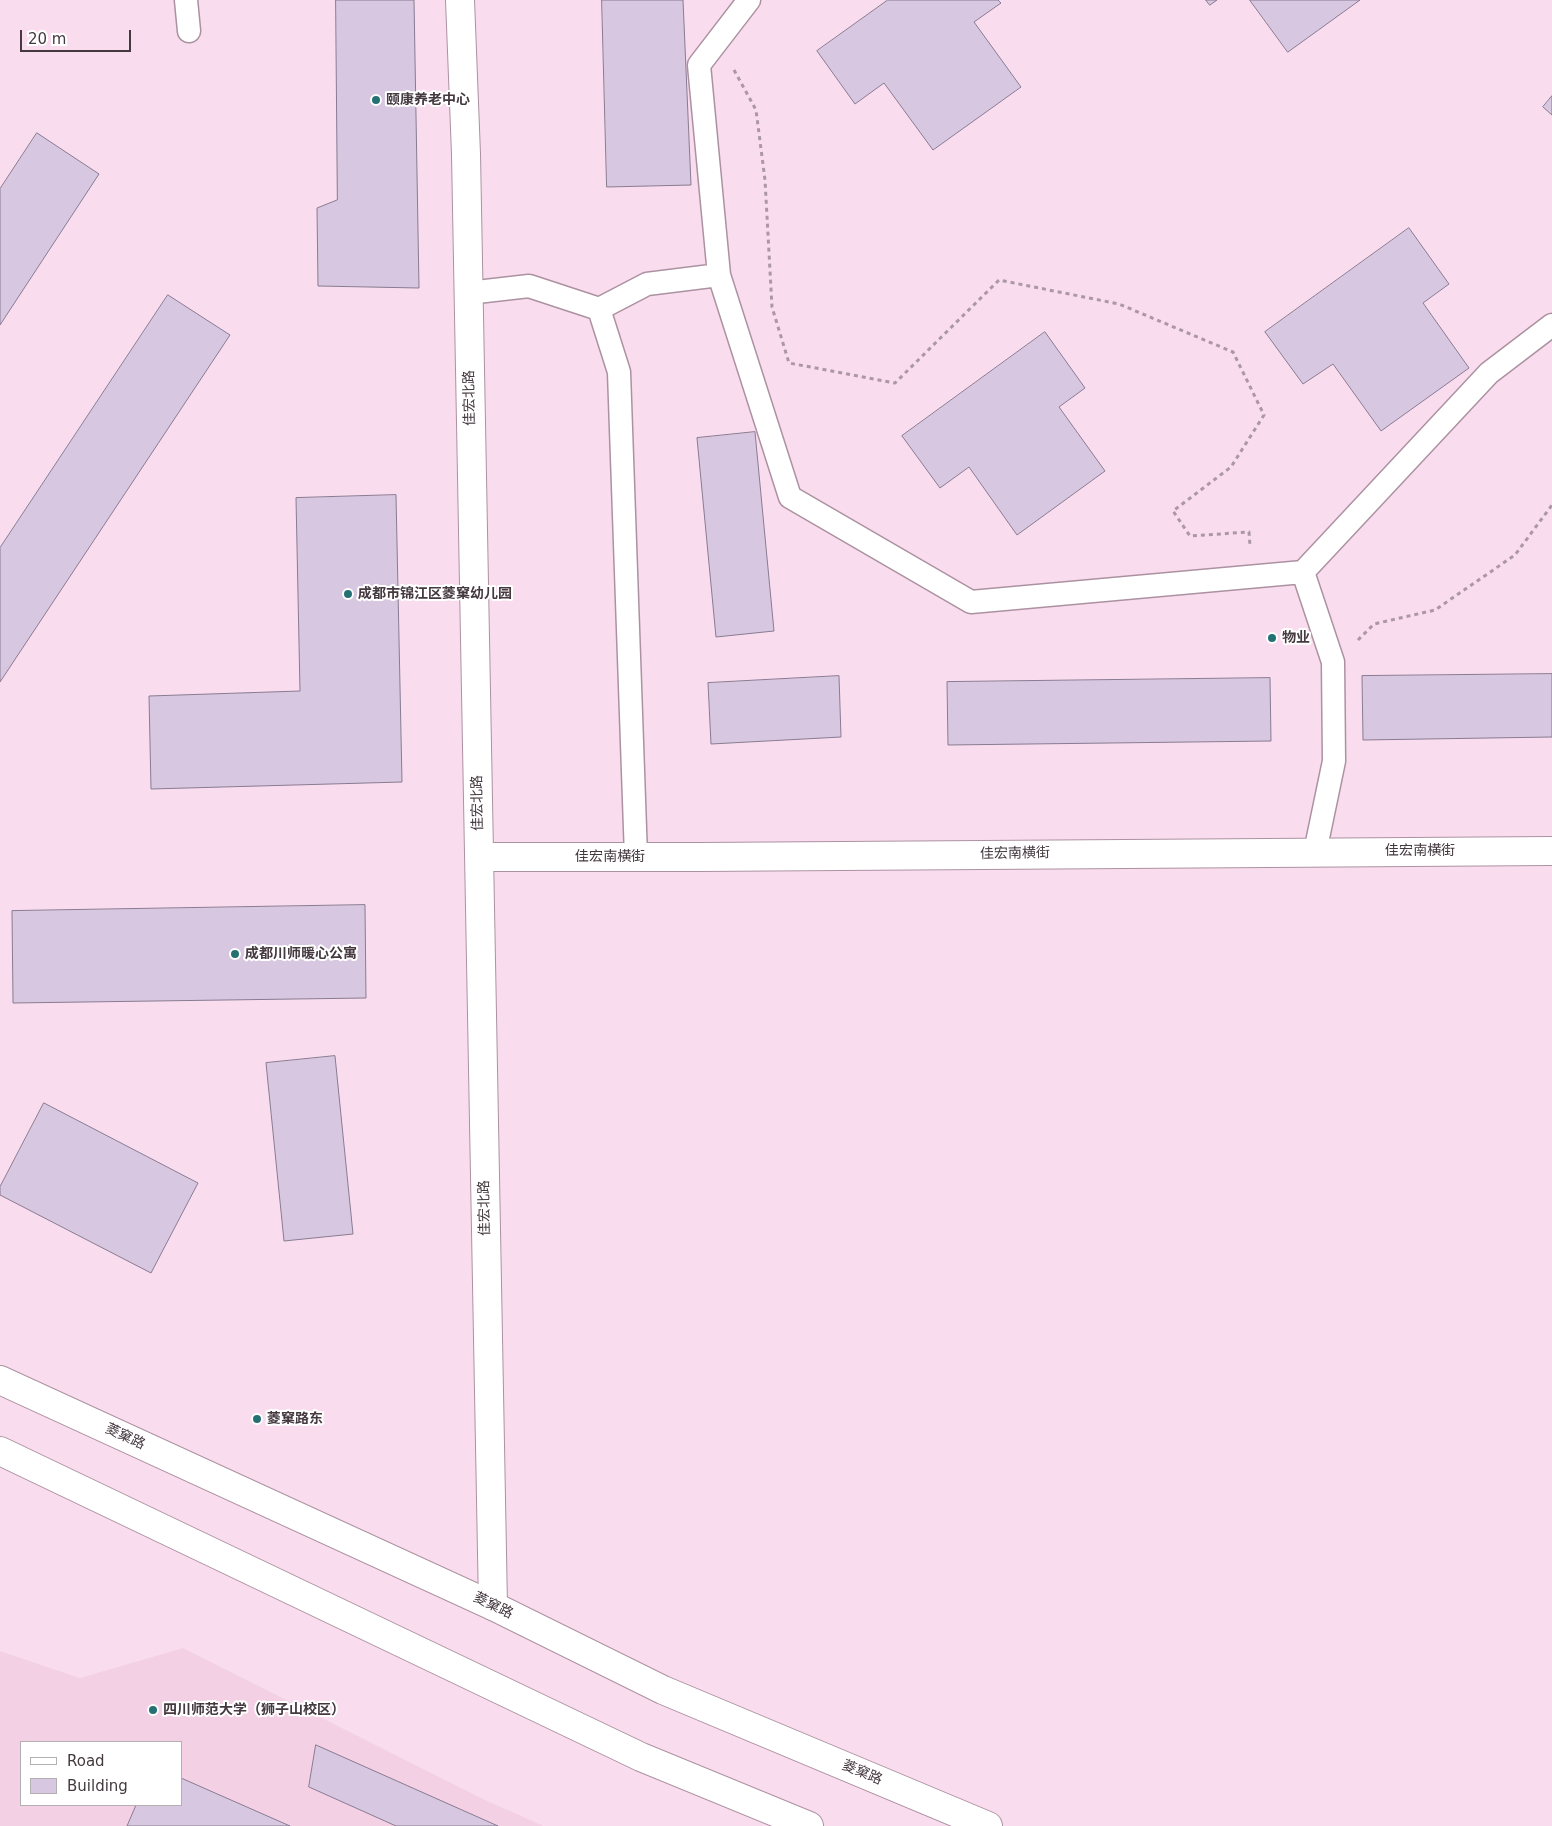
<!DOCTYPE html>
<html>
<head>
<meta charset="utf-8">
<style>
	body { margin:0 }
	#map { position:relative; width:1552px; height:1826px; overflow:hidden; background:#f9ddee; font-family:"DejaVu Sans",sans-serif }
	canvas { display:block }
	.legend { position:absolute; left:20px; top:1741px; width:162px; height:65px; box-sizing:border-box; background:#fff; border:1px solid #b4b0b2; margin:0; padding:6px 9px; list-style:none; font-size:15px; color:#44393f }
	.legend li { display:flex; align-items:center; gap:10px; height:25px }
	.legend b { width:25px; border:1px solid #b4b0b2 }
	.scale { position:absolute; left:20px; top:30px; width:111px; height:22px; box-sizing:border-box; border:2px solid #44393f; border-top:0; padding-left:6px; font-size:15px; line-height:18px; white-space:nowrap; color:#44393f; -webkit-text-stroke:4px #fff; paint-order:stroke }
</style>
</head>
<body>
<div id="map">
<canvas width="1552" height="1826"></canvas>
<ul class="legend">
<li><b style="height:6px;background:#fff"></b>Road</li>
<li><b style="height:14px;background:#d7c7e0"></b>Building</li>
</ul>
<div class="scale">20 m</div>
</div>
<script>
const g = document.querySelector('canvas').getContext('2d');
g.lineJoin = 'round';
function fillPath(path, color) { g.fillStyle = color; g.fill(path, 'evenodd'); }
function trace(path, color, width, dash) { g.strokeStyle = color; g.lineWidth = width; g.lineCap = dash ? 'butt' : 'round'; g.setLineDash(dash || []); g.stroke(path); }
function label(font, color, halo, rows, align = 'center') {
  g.font = font + ' "DejaVu Sans","Noto Sans SC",sans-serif'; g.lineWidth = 4; g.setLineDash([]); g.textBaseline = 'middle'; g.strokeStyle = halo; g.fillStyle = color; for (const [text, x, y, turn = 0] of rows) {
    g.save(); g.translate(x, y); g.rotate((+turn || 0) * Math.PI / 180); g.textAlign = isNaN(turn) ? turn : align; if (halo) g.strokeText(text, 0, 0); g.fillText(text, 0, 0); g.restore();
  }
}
fillPath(new Path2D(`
	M 183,1648 L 485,1800 L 544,1826 L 0,1826 L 0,1651 L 80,1678 ZM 21,1742 L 181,1742 L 181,1805 L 21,1805 Z`), '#f4d0e5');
const building = new Path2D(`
	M 336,0 L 414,0 L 419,288 L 318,286 L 317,208 L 337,200 Z
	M 602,0 L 683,0 L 691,185 L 607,187 Z
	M 888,0 L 998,0 L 1001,3 L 974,22 L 1021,87 L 933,150 L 884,83 L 855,104 L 817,51 Z
	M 1206,0 L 1217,0 L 1210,5 Z
	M 1250,0 L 1360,0 L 1288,52 Z
	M 1552,96 L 1552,115 L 1543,107 Z
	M 37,133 L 99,174 L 0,325 L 0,189 Z
	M 1409,228 L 1449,284 L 1423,303 L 1469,368 L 1381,431 L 1333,364 L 1303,384 L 1265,332 Z
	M 168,295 L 230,335 L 0,682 L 0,548 Z
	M 1045,332 L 1085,388 L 1059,407 L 1105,471 L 1017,535 L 969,467 L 940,488 L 902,436 Z
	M 755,432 L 774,631 L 716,637 L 697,438 Z
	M 396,495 L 402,782 L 151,789 L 149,696 L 300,691 L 296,498 Z
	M 1552,674 L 1552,737 L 1363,740 L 1362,676 Z
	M 839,676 L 841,737 L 711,744 L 708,683 Z
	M 1270,678 L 1271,741 L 948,745 L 947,682 Z
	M 365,905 L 366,998 L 13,1003 L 12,911 Z
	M 335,1056 L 353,1234 L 284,1241 L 266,1063 Z
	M 44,1103 L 198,1183 L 151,1273 L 0,1195 L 0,1187 Z
	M 316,1745 L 498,1826 L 396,1826 L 309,1787 Z
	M 181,1778 L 290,1826 L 127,1826 L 136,1805 L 181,1805 Z`);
fillPath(building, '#d7c7e0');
trace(building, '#897b92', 1);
const lane = new Path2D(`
	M 186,0 L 189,31
	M 749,0 L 699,65 L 719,275 L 790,497 L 971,602 L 1303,572 L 1489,373 L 1552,325
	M 468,293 L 529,286 L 599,309 L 619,372 L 636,857
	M 599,309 L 647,284 L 719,275
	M 1303,572 L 1333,662 L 1334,761 L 1315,852`);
const street = new Path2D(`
	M 460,0 L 466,154 L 493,1606
	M 479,857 L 699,857 L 1552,851`);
const secondary = new Path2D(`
	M 0,1380 L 493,1606 L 663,1690 L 988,1826
	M 0,1451 L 641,1757 L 809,1826`);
trace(lane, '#ac92a1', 25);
trace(street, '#ac92a1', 30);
trace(secondary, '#ac92a1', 30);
trace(new Path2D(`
	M 734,70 L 756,110 L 765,180 L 772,307 L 789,363 L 895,383 L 999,280 L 1119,304 L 1233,352 L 1264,415 L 1231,467 L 1173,511 L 1190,536 L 1249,532 L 1250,546
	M 1358,640 L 1374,624 L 1435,610 L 1515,555 L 1552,505`), '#ac97a4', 3, [4, 4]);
trace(lane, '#fff', 22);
trace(street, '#fff', 28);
trace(secondary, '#fff', 28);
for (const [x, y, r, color] of [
	[376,100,5,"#257073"],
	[348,594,5,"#257073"],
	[1272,638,5,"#257073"],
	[235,954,5,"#257073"],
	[257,1419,5,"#257073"],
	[153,1710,5,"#257073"]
]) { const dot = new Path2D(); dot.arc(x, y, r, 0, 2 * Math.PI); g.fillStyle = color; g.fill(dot); trace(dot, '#fff', 2); }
label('bold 14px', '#44393f', '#fff', [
	["颐康养老中心",386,100],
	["成都市锦江区菱窠幼儿园",358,594],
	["物业",1282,638],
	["成都川师暖心公寓",245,954],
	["菱窠路东",267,1419],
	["四川师范大学（狮子山校区）",163,1710]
], 'left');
label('14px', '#44393f', '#fff', [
	["佳宏北路",470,398,-91],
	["佳宏北路",478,803,-91],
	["佳宏南横街",1420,851],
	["佳宏南横街",1015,854,-1],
	["佳宏南横街",610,857],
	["佳宏北路",485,1208,-91],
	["菱窠路",125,1437,25],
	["菱窠路",493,1606,26],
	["菱窠路",862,1773,23]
]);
</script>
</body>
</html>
